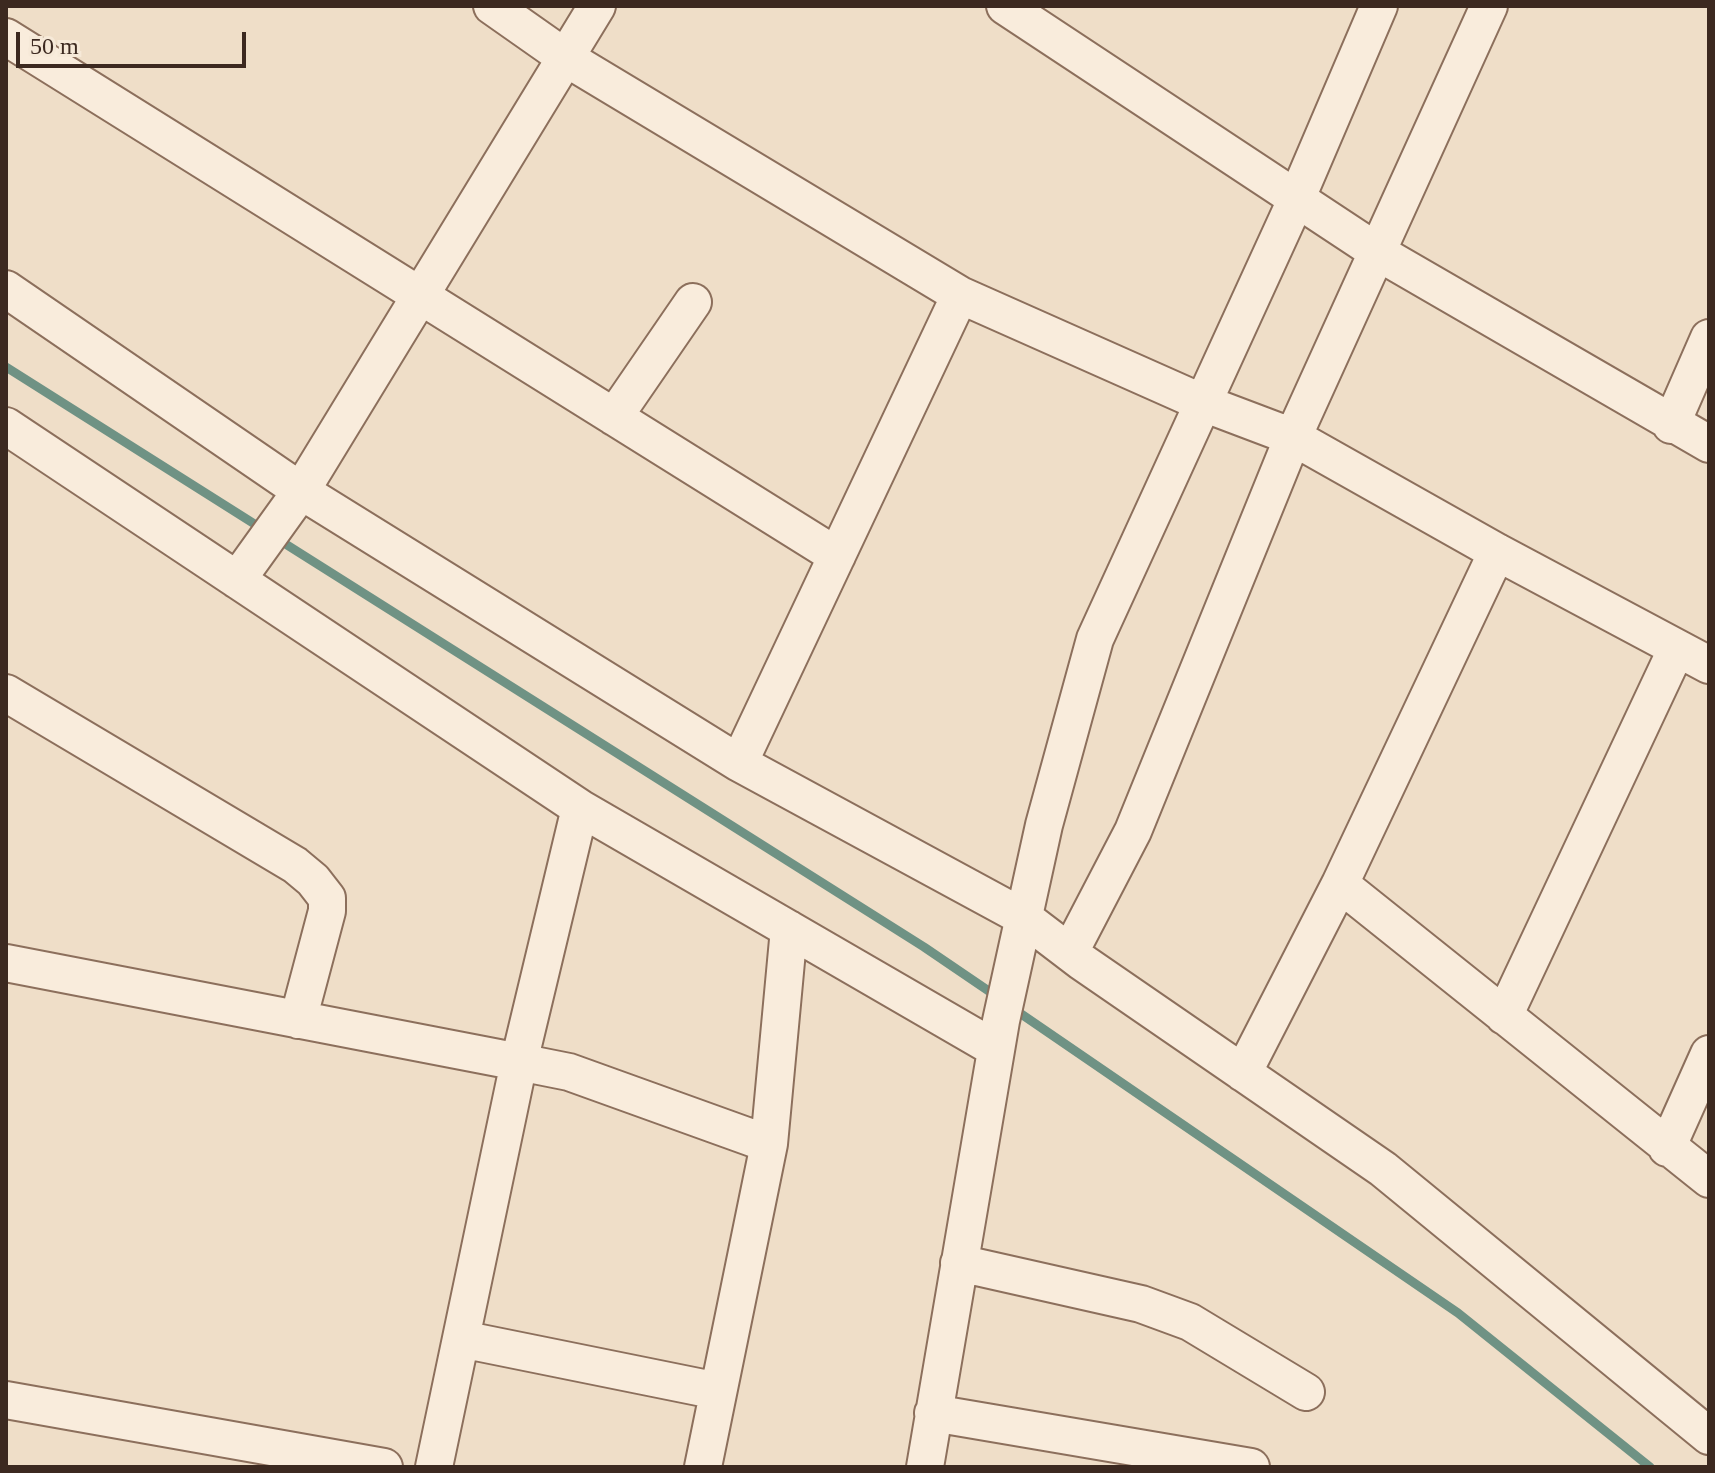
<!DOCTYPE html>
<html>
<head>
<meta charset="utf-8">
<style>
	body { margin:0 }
	#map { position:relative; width:1715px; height:1473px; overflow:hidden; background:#efdec8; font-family:Georgia,serif }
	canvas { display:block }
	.frame { position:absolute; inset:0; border:8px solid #3c2920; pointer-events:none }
	.scale { position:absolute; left:16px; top:32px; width:230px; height:36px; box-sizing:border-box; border:4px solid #3c2920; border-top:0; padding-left:10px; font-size:24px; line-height:28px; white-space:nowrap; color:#3c2920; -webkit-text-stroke:6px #f6e9d8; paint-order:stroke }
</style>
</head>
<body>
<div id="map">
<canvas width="1715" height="1473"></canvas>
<div class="frame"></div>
<div class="scale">50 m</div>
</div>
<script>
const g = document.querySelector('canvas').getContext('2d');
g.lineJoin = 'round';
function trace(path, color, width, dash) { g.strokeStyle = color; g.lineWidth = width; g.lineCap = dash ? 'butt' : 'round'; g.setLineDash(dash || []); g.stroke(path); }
trace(new Path2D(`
	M 6,367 L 264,530
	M 276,538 L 924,947 L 999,998
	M 1011,1007 L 1458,1313 L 1650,1467`), '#6f9284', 9);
const minor = new Path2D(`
	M 492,6 L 566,58 L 960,295 L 1203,403 L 1293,437 L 1497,552 L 1709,665
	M 1005,6 L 1379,253 L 1709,444
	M 6,37 L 837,556
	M 6,289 L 301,491 L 739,763 L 1023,917 L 1082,962 L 1383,1169 L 1709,1436
	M 614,417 L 693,302
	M 1671,425 L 1709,338
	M 6,426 L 580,808 L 519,1062 L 6,963
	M 1497,552 L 1340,884 L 1709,1179
	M 237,580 L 301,491 L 597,6
	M 6,693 L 295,865 L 313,880 L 327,898 L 327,911 L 298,1020
	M 739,763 L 960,295
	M 580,808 L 996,1049
	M 1070,952 L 1133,831 L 1293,437 L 1489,6
	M 1504,1016 L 1677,648
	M 1243,1073 L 1340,884
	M 769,1144 L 789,929
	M 1667,1148 L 1709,1054
	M 959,1263 L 1141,1304 L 1190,1322 L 1306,1392
	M 461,1339 L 718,1391
	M 6,1400 L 384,1467
	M 933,1413 L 1251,1467
	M 434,1467 L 519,1062 L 569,1072 L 769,1144 L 703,1467
	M 925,1467 L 1001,1021 L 1044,825 L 1095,639 L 1296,200 L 1379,6`);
trace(minor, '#8c6f5c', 40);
trace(minor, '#f9ecdc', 36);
</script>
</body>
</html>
